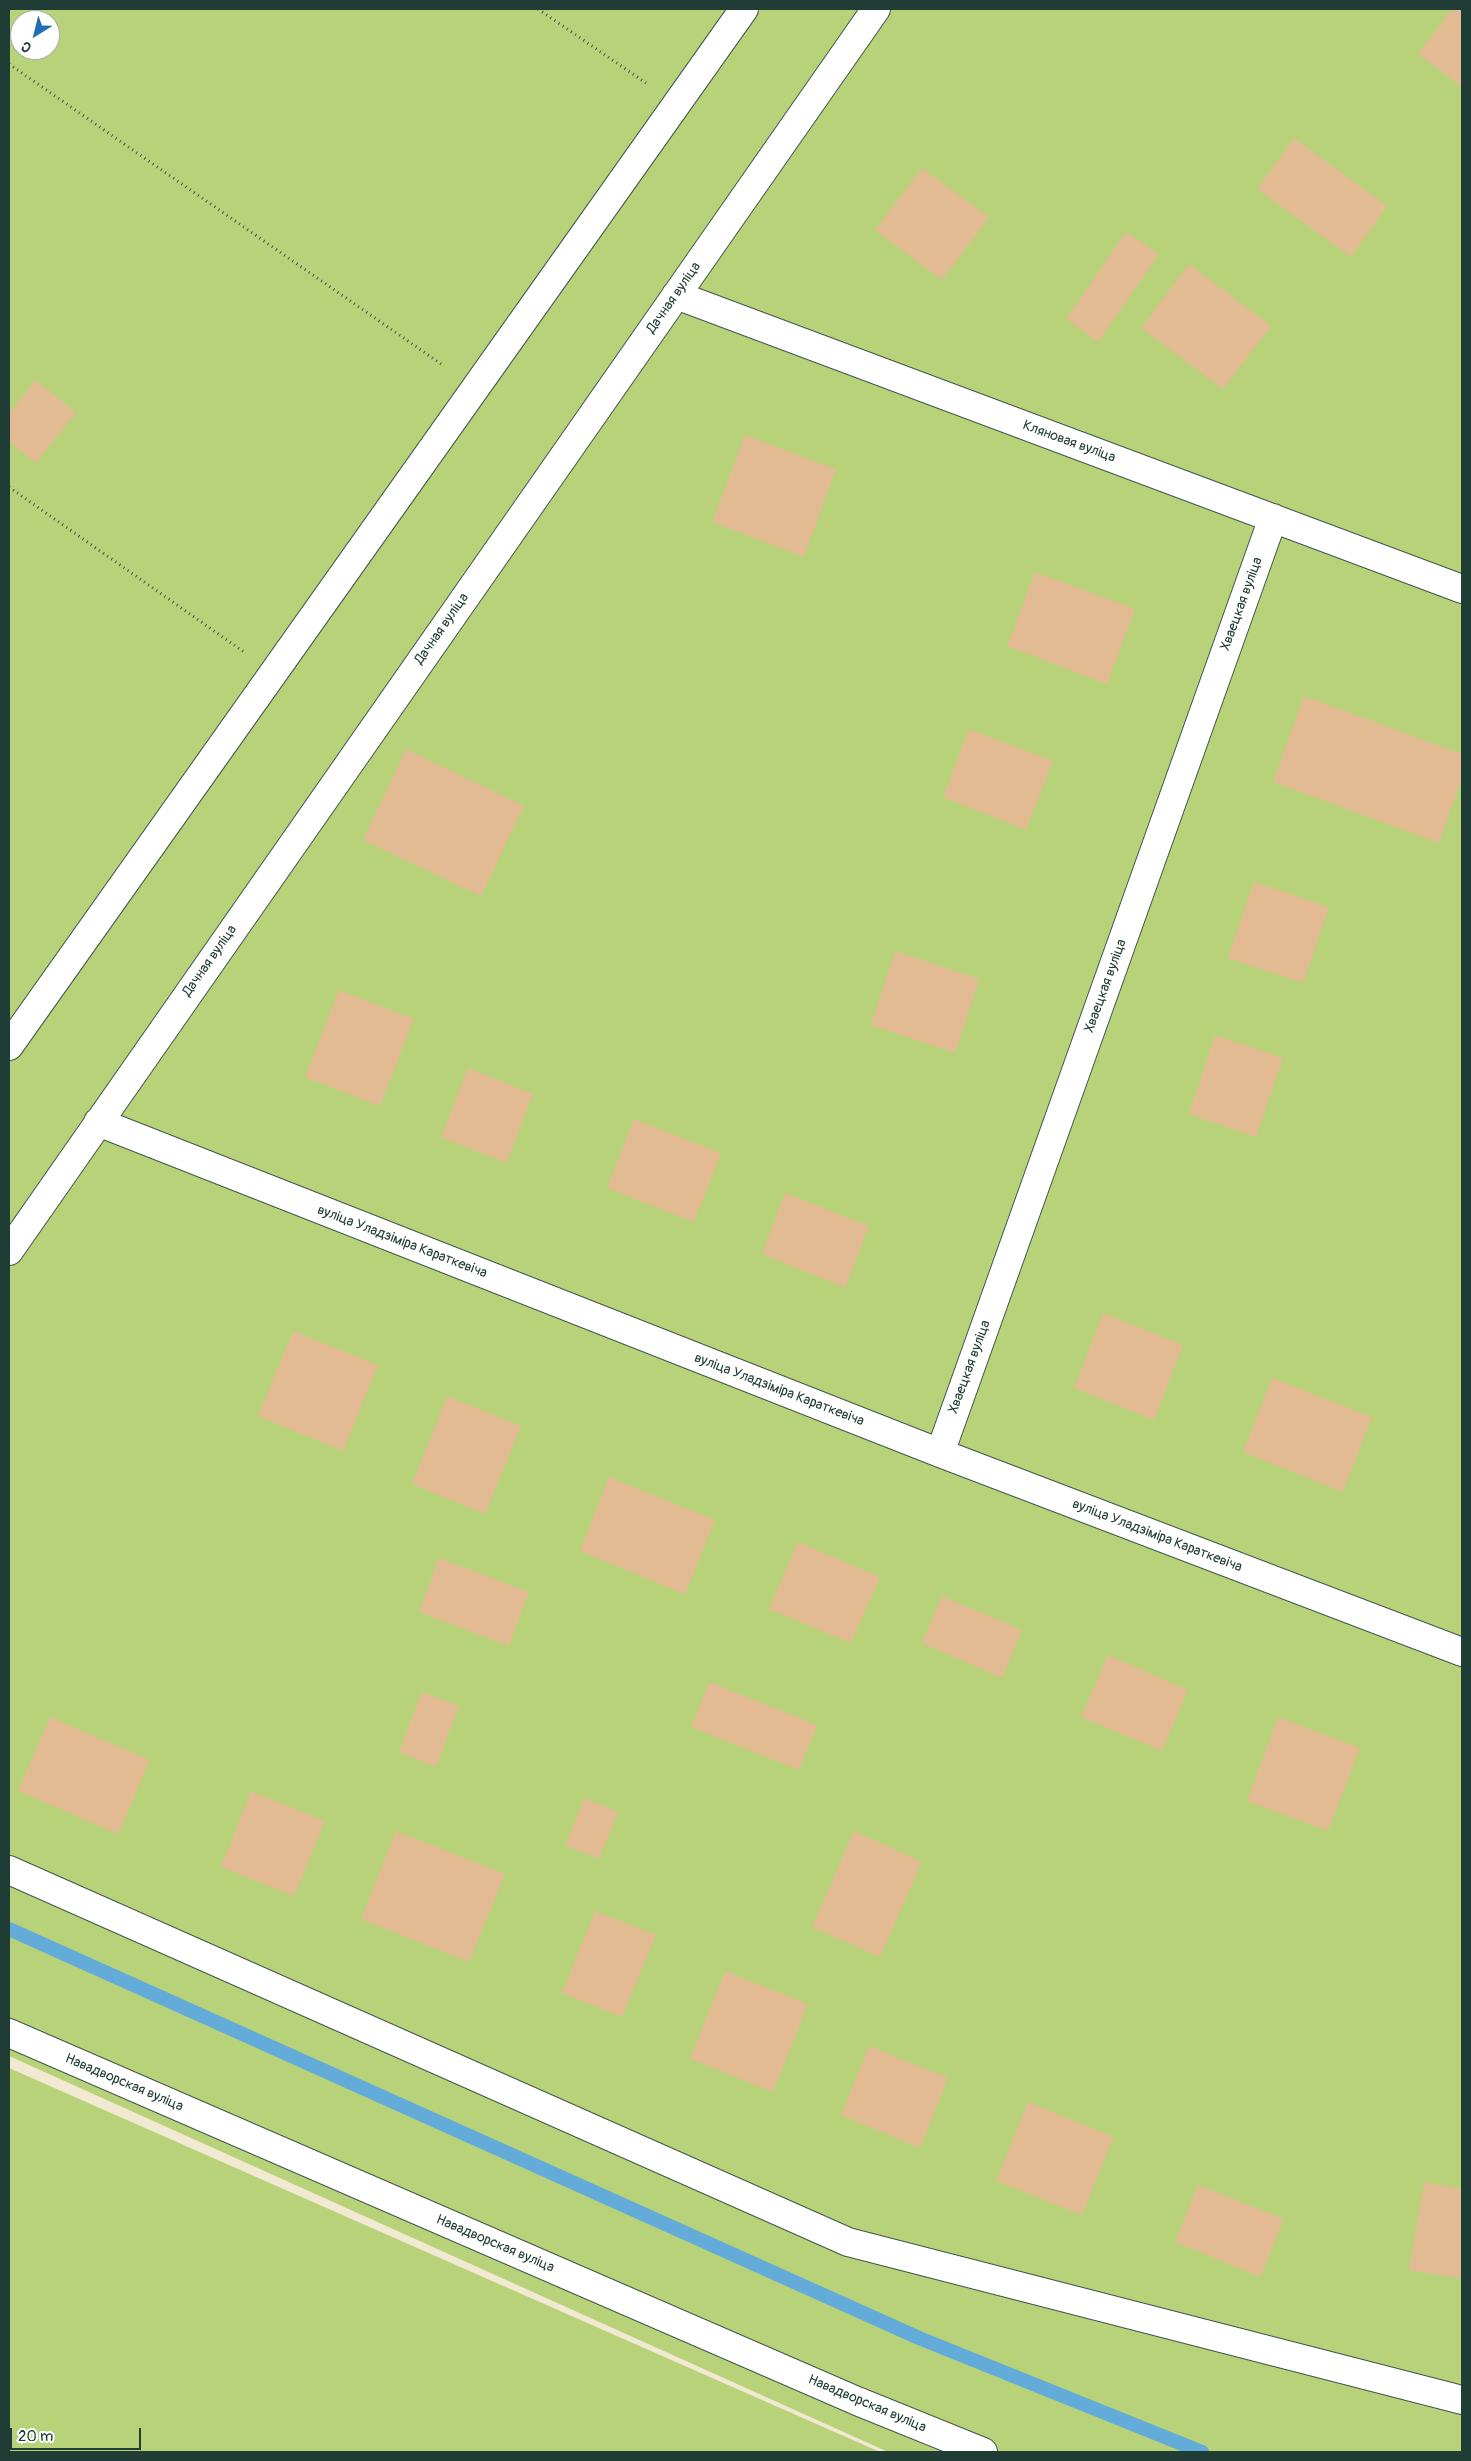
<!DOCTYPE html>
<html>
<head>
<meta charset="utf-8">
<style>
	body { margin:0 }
	#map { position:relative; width:1471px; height:2461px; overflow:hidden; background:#f2e9d2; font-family:Pangolin,sans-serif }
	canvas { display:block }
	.frame { position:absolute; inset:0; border:10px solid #1f3d34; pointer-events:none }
	.north { position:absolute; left:10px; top:10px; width:50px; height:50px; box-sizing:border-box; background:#fff; border:1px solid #a5b1ae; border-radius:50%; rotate:216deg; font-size:14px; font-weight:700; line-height:20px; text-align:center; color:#1f3d34 }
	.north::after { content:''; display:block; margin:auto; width:18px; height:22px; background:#1f6fb2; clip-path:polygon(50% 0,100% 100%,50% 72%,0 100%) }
	.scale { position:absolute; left:10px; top:2428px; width:131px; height:22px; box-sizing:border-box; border:2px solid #1f3d34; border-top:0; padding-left:6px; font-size:15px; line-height:18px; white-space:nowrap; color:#1f3d34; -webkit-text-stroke:4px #fff; paint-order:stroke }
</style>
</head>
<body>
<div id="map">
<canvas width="1471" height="2461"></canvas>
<div class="frame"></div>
<div class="north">С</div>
<div class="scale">20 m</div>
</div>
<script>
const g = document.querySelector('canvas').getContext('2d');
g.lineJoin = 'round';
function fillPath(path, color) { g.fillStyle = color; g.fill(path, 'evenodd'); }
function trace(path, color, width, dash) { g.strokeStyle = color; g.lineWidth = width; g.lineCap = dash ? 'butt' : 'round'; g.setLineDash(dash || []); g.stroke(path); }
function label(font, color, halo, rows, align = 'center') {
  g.font = font + ' Pangolin,sans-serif'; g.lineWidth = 4; g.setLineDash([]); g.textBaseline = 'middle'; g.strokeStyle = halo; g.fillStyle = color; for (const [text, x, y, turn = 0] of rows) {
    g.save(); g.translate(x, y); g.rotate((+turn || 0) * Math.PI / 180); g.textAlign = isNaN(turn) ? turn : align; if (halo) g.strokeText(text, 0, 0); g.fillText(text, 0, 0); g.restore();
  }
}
fillPath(new Path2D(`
	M 9,9 L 1462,9 L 1462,2452 L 888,2452 L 9,2056 ZM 20,20 L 50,20 L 50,50 L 20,50 Z
	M 9,2068 L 880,2452 L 9,2452 Z`), '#b7d278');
trace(new Path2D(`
	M 9,1929 L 919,2338 L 1202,2452`), '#63acda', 14);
fillPath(new Path2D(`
	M 1452,9 L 1462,9 L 1462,87 L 1418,54 Z
	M 1294,138 L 1387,206 L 1351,257 L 1257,189 Z
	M 922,168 L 989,217 L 942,280 L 875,230 Z
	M 1126,232 L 1159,254 L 1098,342 L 1066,319 Z
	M 1189,264 L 1271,326 L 1223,389 L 1141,328 Z
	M 35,380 L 76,412 L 36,463 L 9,441 L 9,414 Z
	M 745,435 L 836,469 L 804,557 L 712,522 Z
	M 1035,572 L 1135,609 L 1107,684 L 1007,646 Z
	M 1304,696 L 1462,754 L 1462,778 L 1439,843 L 1273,782 Z
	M 969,729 L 1053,761 L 1026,830 L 943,797 Z
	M 406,749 L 524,806 L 481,896 L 363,840 Z
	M 1254,882 L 1329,907 L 1303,983 L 1228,958 Z
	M 895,951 L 979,979 L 955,1053 L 871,1025 Z
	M 339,990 L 414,1019 L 380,1106 L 305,1077 Z
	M 1215,1035 L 1283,1058 L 1256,1137 L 1189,1114 Z
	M 468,1068 L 533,1094 L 506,1163 L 441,1137 Z
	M 634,1119 L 721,1153 L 694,1222 L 607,1188 Z
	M 785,1193 L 869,1226 L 845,1288 L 762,1254 Z
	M 1103,1313 L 1183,1345 L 1154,1420 L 1074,1388 Z
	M 293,1331 L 378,1365 L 343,1451 L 258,1416 Z
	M 1272,1378 L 1372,1417 L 1343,1492 L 1243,1452 Z
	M 447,1396 L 521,1426 L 485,1514 L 412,1484 Z
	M 609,1477 L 715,1520 L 685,1594 L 580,1551 Z
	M 798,1542 L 880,1577 L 851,1643 L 769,1609 Z
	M 439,1558 L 529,1592 L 509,1646 L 419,1612 Z
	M 942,1596 L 1022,1630 L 1002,1678 L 922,1643 Z
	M 1108,1655 L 1188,1690 L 1162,1751 L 1081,1717 Z
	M 709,1682 L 817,1725 L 799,1770 L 691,1727 Z
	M 422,1692 L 459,1706 L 436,1767 L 399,1752 Z
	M 50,1717 L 150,1760 L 118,1834 L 18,1791 Z
	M 1278,1717 L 1360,1748 L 1328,1831 L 1247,1801 Z
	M 251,1791 L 325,1821 L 294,1896 L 221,1867 Z
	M 585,1798 L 618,1812 L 599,1859 L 565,1845 Z
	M 396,1831 L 505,1874 L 469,1962 L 361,1919 Z
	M 854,1831 L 922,1862 L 880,1957 L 812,1927 Z
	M 595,1911 L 656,1935 L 622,2017 L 562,1993 Z
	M 725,1971 L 808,2004 L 773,2092 L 690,2059 Z
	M 869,2046 L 948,2078 L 920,2148 L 841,2115 Z
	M 1028,2102 L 1114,2137 L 1082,2215 L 996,2181 Z
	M 1424,2182 L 1462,2189 L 1462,2279 L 1409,2270 Z
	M 1198,2185 L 1284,2219 L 1260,2277 L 1175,2242 Z`), '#e3bb93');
const minor = new Path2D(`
	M 676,295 L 1462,589
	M 9,1046 L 744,9
	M 98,1122 L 940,1453 L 1462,1652
	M 9,1251 L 876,9
	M 940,1453 L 1273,518
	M 9,1870 L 848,2242 L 1462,2400
	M 9,2033 L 857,2401 L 983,2452`);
trace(minor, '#3f574c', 30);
trace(new Path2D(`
	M 538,9 L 646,83
	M 9,64 L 444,366
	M 9,487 L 244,652`), '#3f574c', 3, [1, 4]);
trace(minor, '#fff', 28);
label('14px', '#1f3d34', '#fff', [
	["Дачная вуліца",674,298,-55],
	["Кляновая вуліца",1069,442,20],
	["Хваецкая вуліца",1242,604,-70],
	["Дачная вуліца",442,629,-55],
	["Дачная вуліца",210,961,-55],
	["Хваецкая вуліца",1106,986,-70],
	["вуліца Уладзіміра Караткевіча",402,1242,21],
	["Хваецкая вуліца",970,1367,-70],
	["вуліца Уладзіміра Караткевіча",779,1390,21],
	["вуліца Уладзіміра Караткевіча",1157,1536,21],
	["Навадворская вуліца",124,2083,23],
	["Навадворская вуліца",495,2244,23],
	["Навадворская вуліца",867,2404,23]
]);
</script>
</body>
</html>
